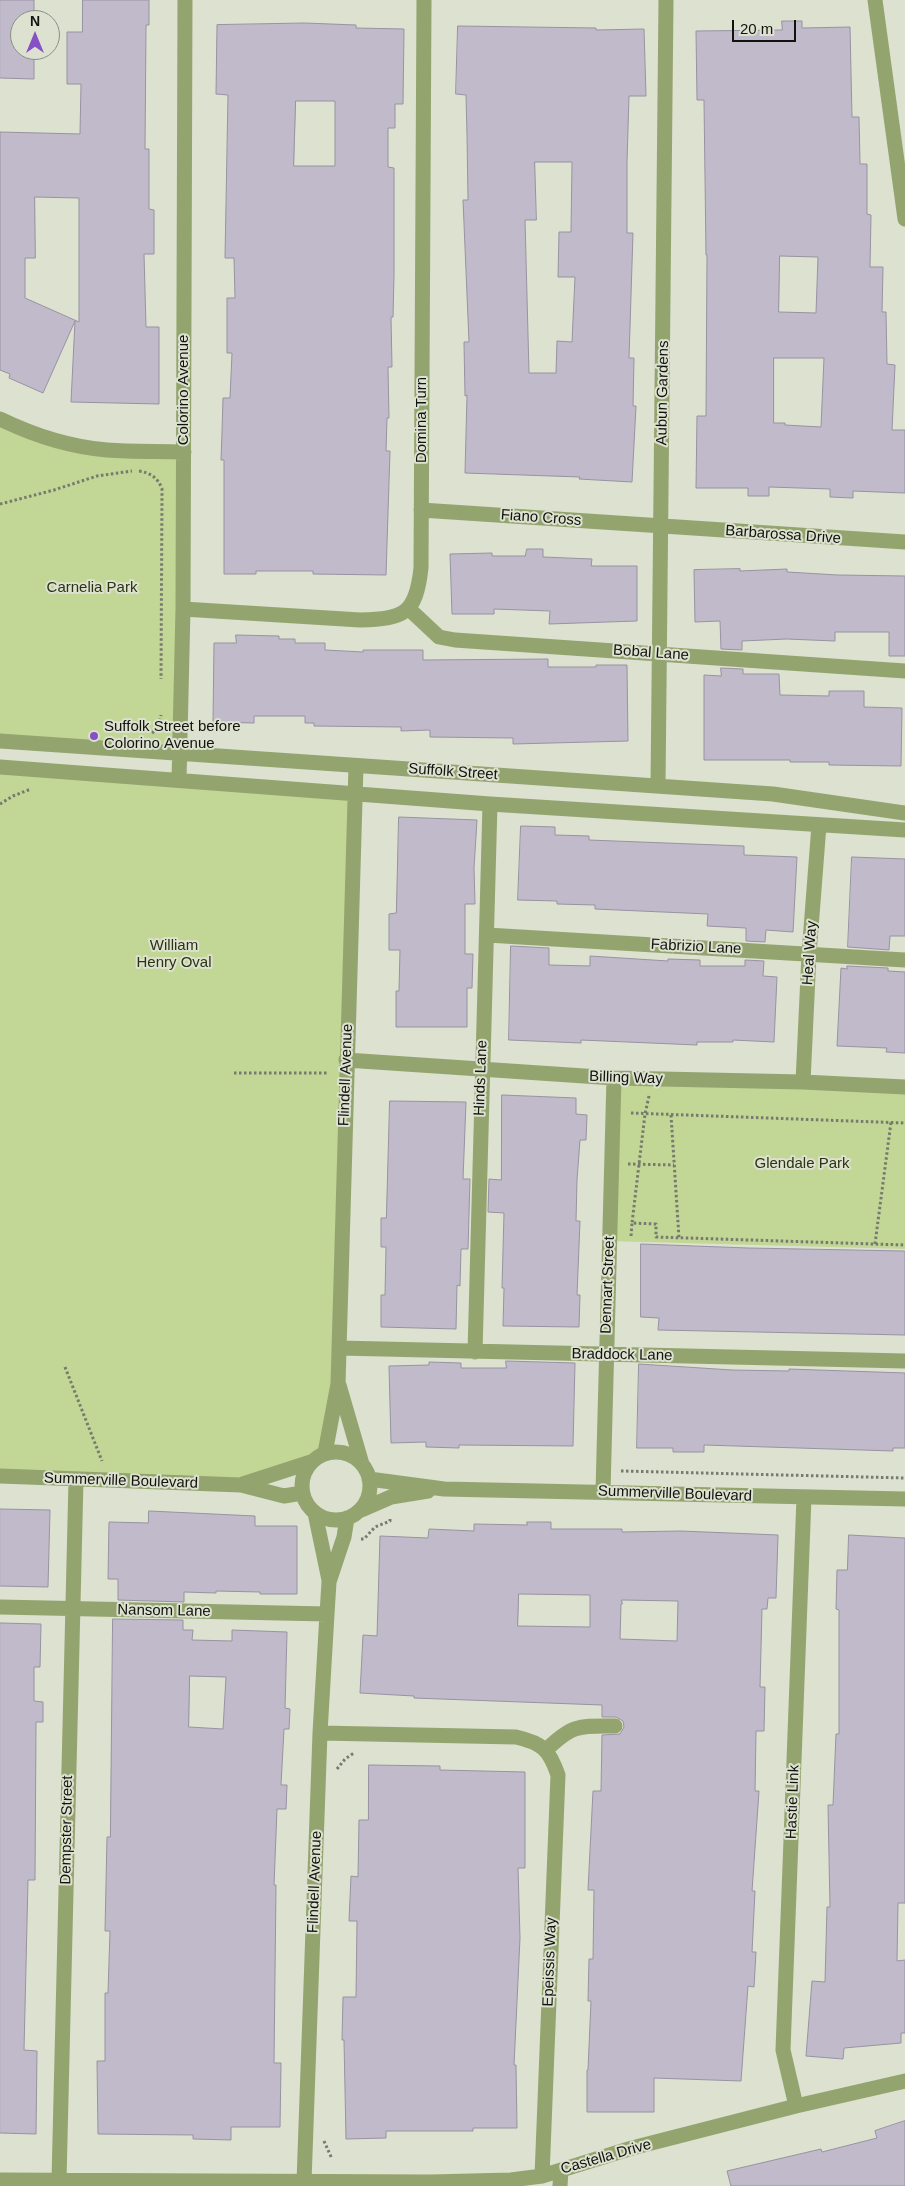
<!DOCTYPE html>
<html>
<head>
<meta charset="utf-8">
<style>
	body { margin:0 }
	#map { position:relative; width:905px; height:2186px; overflow:hidden; background:#dce1d0; font-family:Helvetica,sans-serif }
	canvas { display:block }
	.north { position:absolute; left:10px; top:10px; width:50px; height:50px; box-sizing:border-box; background:#dce1d0; border:1px solid #8b8f82; border-radius:50%; rotate:0deg; font-size:14px; font-weight:700; line-height:20px; text-align:center; color:#11130d }
	.north::after { content:''; display:block; margin:auto; width:18px; height:22px; background:#8750c7; clip-path:polygon(50% 0,100% 100%,50% 72%,0 100%) }
	.scale { position:absolute; left:732px; top:20px; width:64px; height:22px; box-sizing:border-box; border:2px solid #11130d; border-top:0; padding-left:6px; font-size:15px; line-height:18px; white-space:nowrap; color:#11130d; -webkit-text-stroke:4px #dce1d0; paint-order:stroke }
</style>
</head>
<body>
<div id="map">
<canvas width="905" height="2186"></canvas>
<div class="north">N</div>
<div class="scale">20 m</div>
</div>
<script>
const g = document.querySelector('canvas').getContext('2d');
g.lineJoin = 'round';
function fillPath(path, color) { g.fillStyle = color; g.fill(path, 'evenodd'); }
function trace(path, color, width, dash) { g.strokeStyle = color; g.lineWidth = width; g.lineCap = dash ? 'butt' : 'round'; g.setLineDash(dash || []); g.stroke(path); }
function label(font, color, halo, rows, align = 'center') {
  g.font = font + ' Helvetica,sans-serif'; g.lineWidth = 4; g.setLineDash([]); g.textBaseline = 'middle'; g.strokeStyle = halo; g.fillStyle = color; for (const [text, x, y, turn = 0] of rows) {
    g.save(); g.translate(x, y); g.rotate((+turn || 0) * Math.PI / 180); g.textAlign = isNaN(turn) ? turn : align; if (halo) g.strokeText(text, 0, 0); g.fillText(text, 0, 0); g.restore();
  }
}
fillPath(new Path2D(`
	M 0,419 L 45,437 L 184,452 L 179,754 L 0,741 Z
	M 0,767 L 355,793 L 338,1384 L 325,1453 L 311,1462 L 241,1485 L 0,1476 Z
	M 614,1078 L 905,1087 L 905,1249 L 609,1241 Z`), '#c2d695');
const building = new Path2D(`
	M 0,0 L 34,0 L 34,20 L 20,20 L 20,50 L 34,50 L 34,79 L 0,78 Z
	M 83,0 L 149,0 L 149,25 L 146,25 L 145,149 L 149,149 L 149,209 L 154,210 L 154,254 L 144,254 L 146,327 L 159,327 L 159,404 L 71,402 L 75,321 L 43,393 L 9,378 L 10,374 L 0,370 L 0,132 L 80,134 L 81,84 L 67,84 L 67,32 L 82,32 ZM 35,197 L 79,198 L 79,322 L 25,298 L 25,258 L 35,258 Z
	M 782,21 L 802,21 L 802,28 L 850,27 L 852,117 L 859,117 L 860,164 L 867,164 L 867,214 L 871,215 L 870,267 L 883,267 L 882,312 L 886,312 L 887,364 L 895,365 L 892,430 L 905,430 L 905,493 L 853,491 L 853,498 L 830,497 L 830,489 L 769,487 L 769,496 L 748,496 L 748,488 L 696,488 L 697,416 L 706,416 L 707,255 L 706,255 L 704,100 L 697,100 L 696,31 L 782,30 ZM 780,256 L 818,257 L 816,313 L 779,312 ZM 774,358 L 824,358 L 821,427 L 785,425 L 785,423 L 774,423 Z
	M 305,23 L 356,25 L 356,28 L 404,29 L 403,104 L 395,104 L 395,128 L 388,128 L 388,167 L 394,168 L 394,275 L 393,317 L 391,317 L 392,367 L 388,367 L 389,418 L 387,418 L 386,451 L 390,451 L 386,575 L 313,574 L 313,571 L 256,571 L 256,574 L 224,574 L 224,460 L 221,460 L 222,432 L 223,398 L 230,398 L 232,353 L 227,353 L 227,298 L 235,298 L 234,258 L 225,258 L 228,95 L 216,94 L 217,25 ZM 296,101 L 335,101 L 335,166 L 294,166 Z
	M 458,26 L 596,28 L 596,30 L 644,29 L 646,96 L 629,96 L 627,162 L 627,233 L 633,233 L 629,358 L 634,358 L 633,406 L 636,406 L 632,482 L 579,479 L 580,477 L 465,473 L 467,395 L 465,396 L 464,342 L 469,342 L 463,200 L 468,200 L 467,135 L 466,95 L 456,94 ZM 535,162 L 572,162 L 571,232 L 559,232 L 558,277 L 575,277 L 572,342 L 557,341 L 556,373 L 529,373 L 525,220 L 536,220 Z
	M 527,549 L 543,549 L 543,557 L 592,559 L 591,566 L 637,566 L 637,621 L 549,624 L 550,611 L 494,609 L 494,614 L 452,614 L 450,554 L 492,553 L 492,556 L 525,556 Z
	M 740,569 L 740,571 L 787,569 L 787,572 L 838,575 L 905,576 L 905,656 L 889,656 L 889,632 L 835,632 L 835,641 L 787,639 L 742,641 L 742,650 L 721,649 L 720,621 L 695,622 L 694,570 Z
	M 236,635 L 279,636 L 279,639 L 295,639 L 295,643 L 325,643 L 325,650 L 363,652 L 363,650 L 423,650 L 423,660 L 548,659 L 548,667 L 596,667 L 596,665 L 627,665 L 628,741 L 513,744 L 513,738 L 430,737 L 430,730 L 401,731 L 401,727 L 314,726 L 314,723 L 305,723 L 305,716 L 254,716 L 254,723 L 213,722 L 214,643 L 236,643 Z
	M 721,668 L 743,669 L 743,674 L 779,674 L 780,695 L 829,696 L 829,691 L 864,691 L 864,707 L 902,708 L 901,766 L 829,765 L 829,762 L 790,762 L 790,760 L 704,760 L 704,675 L 721,676 Z
	M 399,817 L 477,820 L 474,868 L 475,904 L 465,904 L 465,954 L 473,954 L 472,988 L 467,988 L 467,1027 L 396,1027 L 396,991 L 399,991 L 400,950 L 389,950 L 389,914 L 396,913 Z
	M 521,826 L 555,827 L 555,835 L 589,836 L 589,840 L 744,846 L 744,855 L 797,857 L 793,932 L 766,930 L 765,942 L 746,941 L 746,928 L 707,926 L 708,914 L 595,909 L 595,905 L 557,904 L 557,901 L 518,900 Z
	M 852,857 L 905,859 L 905,936 L 890,936 L 889,950 L 848,947 Z
	M 511,946 L 549,948 L 549,965 L 590,966 L 590,956 L 668,961 L 668,959 L 700,960 L 700,966 L 745,966 L 745,960 L 764,961 L 763,976 L 777,977 L 774,1042 L 733,1040 L 733,1042 L 697,1042 L 697,1045 L 581,1040 L 581,1043 L 509,1040 Z
	M 847,966 L 888,968 L 888,971 L 905,972 L 905,1053 L 886,1052 L 887,1048 L 837,1046 L 841,968 L 847,969 Z
	M 502,1095 L 576,1098 L 576,1114 L 587,1115 L 586,1140 L 580,1140 L 577,1180 L 576,1221 L 580,1221 L 577,1295 L 580,1295 L 579,1327 L 503,1326 L 504,1288 L 502,1288 L 504,1213 L 488,1212 L 489,1179 L 501,1180 Z
	M 390,1101 L 466,1102 L 463,1179 L 470,1179 L 468,1249 L 461,1249 L 460,1286 L 457,1285 L 456,1329 L 381,1327 L 381,1295 L 385,1295 L 386,1247 L 381,1247 L 381,1218 L 386,1218 Z
	M 641,1244 L 748,1248 L 905,1251 L 905,1335 L 658,1330 L 659,1318 L 641,1317 Z
	M 506,1361 L 575,1363 L 573,1446 L 459,1445 L 459,1448 L 426,1447 L 426,1442 L 391,1443 L 389,1366 L 429,1365 L 429,1362 L 461,1363 L 461,1368 L 506,1368 Z
	M 639,1364 L 732,1370 L 789,1371 L 789,1369 L 905,1373 L 905,1448 L 893,1448 L 893,1451 L 862,1450 L 704,1445 L 704,1452 L 673,1452 L 673,1448 L 637,1448 Z
	M 0,1509 L 50,1510 L 48,1587 L 0,1586 Z
	M 149,1511 L 255,1516 L 255,1526 L 297,1526 L 297,1594 L 260,1594 L 260,1592 L 216,1591 L 216,1593 L 184,1592 L 184,1602 L 118,1600 L 118,1579 L 108,1579 L 109,1522 L 148,1523 Z
	M 527,1522 L 551,1522 L 551,1529 L 622,1529 L 622,1532 L 681,1531 L 778,1535 L 776,1598 L 768,1598 L 767,1609 L 762,1609 L 760,1687 L 765,1687 L 764,1731 L 756,1731 L 755,1791 L 759,1791 L 752,1891 L 755,1891 L 752,1952 L 756,1952 L 754,1987 L 748,1986 L 741,2081 L 654,2078 L 654,2112 L 587,2112 L 587,2070 L 588,2070 L 591,2001 L 588,2001 L 589,1959 L 593,1959 L 594,1890 L 588,1890 L 593,1791 L 601,1791 L 602,1735 L 620,1734 L 624,1727 L 623,1721 L 616,1717 L 602,1717 L 602,1705 L 414,1698 L 414,1696 L 360,1693 L 363,1635 L 377,1636 L 380,1536 L 428,1538 L 429,1529 L 474,1531 L 474,1524 L 527,1525 ZM 519,1594 L 590,1595 L 590,1627 L 518,1626 ZM 622,1600 L 678,1601 L 677,1641 L 620,1639 L 621,1604 L 622,1604 Z
	M 849,1535 L 905,1538 L 905,1903 L 898,1903 L 897,1961 L 905,1960 L 905,2033 L 901,2033 L 901,2043 L 844,2048 L 843,2059 L 806,2056 L 812,1981 L 825,1982 L 827,1907 L 830,1907 L 828,1805 L 833,1805 L 836,1734 L 839,1734 L 839,1610 L 836,1609 L 837,1570 L 847,1570 Z
	M 113,1619 L 183,1620 L 183,1630 L 193,1630 L 192,1640 L 232,1641 L 232,1630 L 287,1632 L 285,1708 L 290,1709 L 289,1729 L 284,1729 L 281,1785 L 287,1785 L 286,1809 L 277,1809 L 274,1885 L 276,1885 L 274,2063 L 281,2063 L 280,2127 L 231,2127 L 231,2140 L 193,2139 L 193,2135 L 98,2134 L 97,2061 L 105,2061 L 105,1993 L 108,1993 L 110,1931 L 105,1931 L 107,1837 L 110,1837 ZM 190,1676 L 226,1677 L 223,1729 L 189,1727 Z
	M 0,1623 L 41,1624 L 40,1667 L 34,1667 L 34,1701 L 43,1702 L 43,1722 L 36,1722 L 35,1880 L 28,1880 L 24,2050 L 37,2051 L 36,2134 L 0,2133 Z
	M 369,1765 L 440,1766 L 440,1770 L 525,1772 L 525,1868 L 518,1868 L 520,1938 L 514,2065 L 516,2065 L 517,2128 L 473,2128 L 473,2131 L 386,2131 L 386,2138 L 346,2139 L 344,2040 L 342,2040 L 343,1997 L 356,1997 L 357,1921 L 349,1921 L 351,1876 L 358,1877 L 359,1820 L 368,1820 Z
	M 905,2121 L 905,2186 L 731,2186 L 727,2171 L 821,2149 L 822,2152 L 877,2138 L 875,2131 Z`);
fillPath(building, '#c0bacb');
trace(building, '#9892a2', 1);
trace(new Path2D(`
	M 139,471 C 151,473 158,478 162,489 L 161,679
	M 0,504 L 54,490 L 97,476 L 132,471
	M 152,733 L 158,728 L 161,715
	M 0,804 L 13,796 L 31,789
	M 234,1073 L 329,1073
	M 649,1096 L 645,1114 L 632,1223 L 656,1224 L 656,1237 L 905,1245
	M 631,1113 L 905,1123
	M 671,1115 L 679,1238
	M 628,1164 L 674,1165
	M 631,1236 L 632,1223
	M 875,1244 L 891,1122
	M 65,1367 L 102,1461
	M 621,1471 L 905,1478
	M 361,1539 L 364,1539 L 375,1527 L 390,1521 L 390,1518
	M 337,1769 L 345,1759 L 354,1753
	M 324,2141 L 332,2159`), '#777b6f', 3, [2.5, 2.5]);
trace(new Path2D(`
	M 875,0 L 905,219
	M 0,419 C 33,435 70,447 107,450 C 133,452 159,451 184,452
	M 421,510 L 905,542
	M 408,608 L 439,637 L 455,640 L 905,671
	M 183,609 L 360,620 C 404,619 416,614 421,568 L 424,0
	M 0,741 L 773,794 L 905,813
	M 0,767 L 490,804 L 905,830
	M 179,780 L 183,609 L 185,0
	M 658,785 L 666,0
	M 487,935 L 905,960
	M 346,1060 L 614,1078 L 803,1082 L 905,1087
	M 803,1082 L 809,954 L 819,825
	M 339,1348 L 905,1361
	M 475,1352 L 490,804
	M 339,1385 L 362,1464
	M302 1486a34 34 0 1 1 68 0a34 34 0 1 1-68 0Z
	M 325,1453 L 338,1384 L 356,766
	M 0,1476 L 241,1485 L 284,1496 L 302,1493
	M 369,1479 L 444,1489 L 905,1499
	M 243,1484 L 311,1462
	M 603,1491 L 614,1078
	M 361,1510 L 391,1497 L 428,1491
	M 315,1513 L 329,1580
	M 0,1607 L 327,1614
	M 320,1733 L 516,1737 C 542,1743 549,1749 558,1775 L 542,2176
	M 546,1750 C 573,1724 579,1726 615,1726
	M 796,2106 L 783,2050 L 804,1497
	M 0,2180 L 430,2182 L 511,2180 L 542,2176 L 632,2148 L 796,2106 L 905,2081
	M 59,2180 L 76,1480
	M 304,2182 L 320,1733 L 327,1614 L 329,1582 L 344,1537 L 347,1518
	M 560,2186 L 561,2170`), '#94a46e', 15);
for (const [x, y, r, color] of [
	[94,736,5,"#8750c7"]
]) { const dot = new Path2D(); dot.arc(x, y, r, 0, 2 * Math.PI); g.fillStyle = color; g.fill(dot); trace(dot, '#dce1d0', 2); }
label('15px', '#11130d', '#dce1d0', [
	["Colorino Avenue",184,390,-90],
	["Aubun Gardens",663,393,-89],
	["Domina Turn",422,420,-90],
	["Fiano Cross",541,518,4],
	["Barbarossa Drive",783,535,4],
	["Bobal Lane",651,653,4],
	["Suffolk Street",453,772,4],
	["Fabrizio Lane",696,947,3],
	["Heal Way",810,953,-86],
	["Flindell Avenue",346,1075,-88],
	["Hinds Lane",481,1078,-88],
	["Billing Way",626,1078,2],
	["Dennart Street",608,1285,-88],
	["Braddock Lane",622,1355,1],
	["Summerville Boulevard",121,1481,2],
	["Summerville Boulevard",675,1494,2],
	["Nansom Lane",164,1611,1],
	["Hastie Link",793,1802,-88],
	["Dempster Street",67,1830,-89],
	["Flindell Avenue",315,1882,-88],
	["Epeissis Way",550,1962,-88],
	["Castella Drive",606,2157,-16]
]);
label('15px', '#2b3410', '#dce1d0', [
	["Carnelia Park",92,588],
	["William",174,946],
	["Henry Oval",174,963],
	["Glendale Park",802,1164]
]);
label('15px', '#11130d', '#dce1d0', [
	["Suffolk Street before",104,727],
	["Colorino Avenue",104,744]
], 'left');
</script>
</body>
</html>
